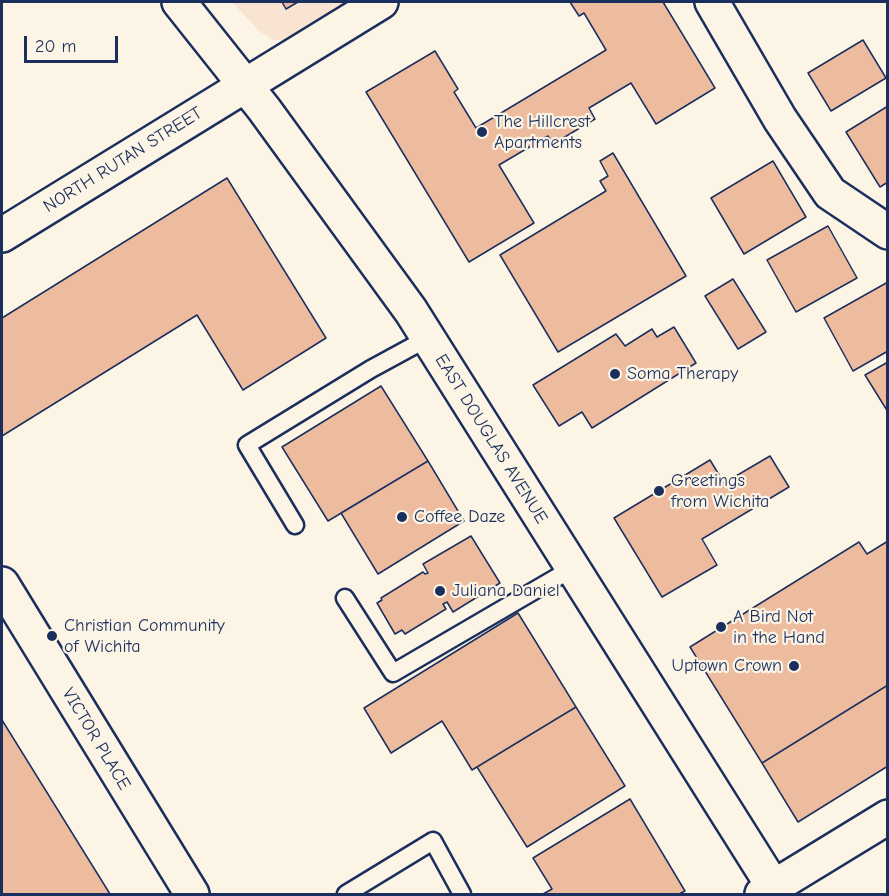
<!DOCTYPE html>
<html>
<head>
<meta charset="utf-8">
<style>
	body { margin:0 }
	#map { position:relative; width:889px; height:896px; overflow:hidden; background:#fcf5e5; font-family:"Comic Neue",sans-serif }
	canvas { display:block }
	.frame { position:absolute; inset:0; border:3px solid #1b2f5e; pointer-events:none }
	.scale { position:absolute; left:24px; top:36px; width:94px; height:27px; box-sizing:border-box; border:3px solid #1b2f5e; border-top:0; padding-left:8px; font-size:18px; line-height:21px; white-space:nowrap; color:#1b2f5e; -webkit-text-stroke:4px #fcf5e5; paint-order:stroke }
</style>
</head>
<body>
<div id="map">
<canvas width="889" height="896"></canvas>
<div class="frame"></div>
<div class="scale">20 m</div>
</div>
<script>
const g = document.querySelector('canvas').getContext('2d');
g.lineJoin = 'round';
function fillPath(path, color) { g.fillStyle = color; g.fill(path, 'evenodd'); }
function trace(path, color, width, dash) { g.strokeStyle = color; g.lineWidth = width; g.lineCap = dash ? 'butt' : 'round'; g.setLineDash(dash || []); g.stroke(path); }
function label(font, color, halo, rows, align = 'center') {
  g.font = font + ' "Comic Neue",sans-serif'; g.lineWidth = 4.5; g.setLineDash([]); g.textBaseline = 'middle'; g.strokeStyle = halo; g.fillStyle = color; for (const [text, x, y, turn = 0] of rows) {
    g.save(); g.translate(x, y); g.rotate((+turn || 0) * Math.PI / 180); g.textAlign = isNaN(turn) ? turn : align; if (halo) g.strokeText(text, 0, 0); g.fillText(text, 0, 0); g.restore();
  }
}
fillPath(new Path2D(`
	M 232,2 L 348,2 L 284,40 L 273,40 L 259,31 Z`), '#f8e4d0');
const building = new Path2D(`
	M 282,2 L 298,2 L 286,9 Z
	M 570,2 L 663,2 L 715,88 L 656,124 L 631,83 L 589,108 L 595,119 L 553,144 L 548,136 L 499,165 L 534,223 L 469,262 L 366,92 L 435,51 L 458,89 L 454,92 L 476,128 L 606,50 L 584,13 L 579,16 Z
	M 863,40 L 886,78 L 831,111 L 808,73 Z
	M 888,106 L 888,182 L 880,187 L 846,132 Z
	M 613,153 L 686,276 L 558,352 L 500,255 L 606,191 L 600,181 L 608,176 L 600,161 Z
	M 773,161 L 806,217 L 744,254 L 711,198 Z
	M 227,178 L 326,338 L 243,390 L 197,315 L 2,436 L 2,318 Z
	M 828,226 L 857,278 L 796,312 L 767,260 Z
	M 733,279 L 766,332 L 738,349 L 705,296 Z
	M 888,282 L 888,351 L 853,371 L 824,318 Z
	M 674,327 L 696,363 L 592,428 L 582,412 L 559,426 L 533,385 L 616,334 L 625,346 L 652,329 L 657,337 Z
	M 888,362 L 888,412 L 865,375 Z
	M 381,386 L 428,461 L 328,521 L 282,447 Z
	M 770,456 L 789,487 L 702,539 L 717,565 L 662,597 L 614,518 L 710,460 L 724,483 Z
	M 428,461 L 464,521 L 378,574 L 341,513 Z
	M 471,536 L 500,583 L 453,612 L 447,602 L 443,604 L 446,609 L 405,634 L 402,630 L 395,634 L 377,603 L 382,600 L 381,598 L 423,572 L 425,574 L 428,573 L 423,564 Z
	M 888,541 L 888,685 L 762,763 L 690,647 L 859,542 L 867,554 Z
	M 518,613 L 576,707 L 472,770 L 442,721 L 391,753 L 364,708 Z
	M 888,685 L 888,766 L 798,822 L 762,763 Z
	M 576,707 L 625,786 L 527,847 L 477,767 Z
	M 2,720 L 110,894 L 2,894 Z
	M 630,799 L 685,891 L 679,894 L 543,894 L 552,889 L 533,858 Z`);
fillPath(building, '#edbc9e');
trace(building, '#1b2f5e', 1.5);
const service = new Path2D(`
	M 295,525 L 247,445 L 371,369 L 428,338
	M 345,598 L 393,673 L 573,568
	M 346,894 L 433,841 L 462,894`);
const minor = new Path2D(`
	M 712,2 L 780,119 L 830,193 L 888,232
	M 2,235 L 381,2
	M 2,584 L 192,894`);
const secondary = new Path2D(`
	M 179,2 L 264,109 L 411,311 L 778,894
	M 762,894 L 888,817`);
trace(service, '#1b2f5e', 21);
trace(minor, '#1b2f5e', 38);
trace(secondary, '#1b2f5e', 38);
trace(service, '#fcf5e5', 16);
trace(minor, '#fcf5e5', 33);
trace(secondary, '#fcf5e5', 33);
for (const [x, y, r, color] of [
	[482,132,6,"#1b2f5e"],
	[615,374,6,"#1b2f5e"],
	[659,491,6,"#1b2f5e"],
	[402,517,6,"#1b2f5e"],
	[440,591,6,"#1b2f5e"],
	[721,627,6,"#1b2f5e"],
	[52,636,6,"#1b2f5e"],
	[794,666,6,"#1b2f5e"]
]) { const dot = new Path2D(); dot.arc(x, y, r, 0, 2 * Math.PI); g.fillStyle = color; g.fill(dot); trace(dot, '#fcf5e5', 2); }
label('18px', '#1b2f5e', '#fcf5e5', [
	["The Hillcrest",494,122],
	["Apartments",494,143],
	["Soma Therapy",627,374],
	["Greetings",671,481],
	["from Wichita",671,502],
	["Coffee Daze",414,517],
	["Juliana Daniel",452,591],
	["A Bird Not",733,617],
	["in the Hand",733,638],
	["Christian Community",64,626],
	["of Wichita",64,647],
	["Uptown Crown",782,666,"right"]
], 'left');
label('18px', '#1b2f5e', '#fcf5e5', [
	["NORTH RUTAN STREET",123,160,-32],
	["EAST DOUGLAS AVENUE",491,439,58],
	["VICTOR PLACE",96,739,59]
]);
</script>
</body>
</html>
